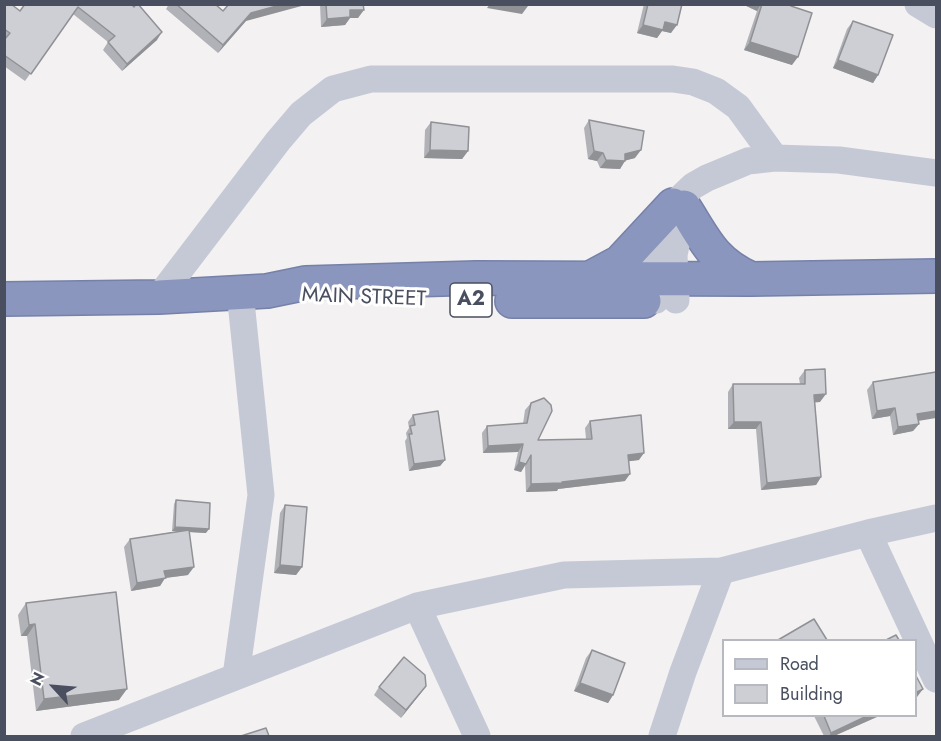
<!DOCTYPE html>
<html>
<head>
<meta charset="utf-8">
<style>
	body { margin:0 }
	#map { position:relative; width:941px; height:741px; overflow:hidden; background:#f3f1f1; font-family:Jost,sans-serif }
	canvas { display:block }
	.frame { position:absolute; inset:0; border:6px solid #494f5e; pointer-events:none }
	.legend { position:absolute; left:722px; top:639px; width:195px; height:78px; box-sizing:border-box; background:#fff; border:2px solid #b6b9bf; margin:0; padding:8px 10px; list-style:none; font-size:18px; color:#494f5e }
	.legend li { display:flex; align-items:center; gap:12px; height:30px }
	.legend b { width:30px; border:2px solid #b6b9bf }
	.north { position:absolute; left:24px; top:657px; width:60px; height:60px; -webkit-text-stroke:4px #fff; paint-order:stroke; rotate:296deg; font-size:16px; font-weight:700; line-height:24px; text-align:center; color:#494f5e }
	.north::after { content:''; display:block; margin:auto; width:21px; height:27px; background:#494f5e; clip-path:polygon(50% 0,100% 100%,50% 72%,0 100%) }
</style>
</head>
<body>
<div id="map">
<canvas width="941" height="741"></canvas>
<div class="frame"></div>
<ul class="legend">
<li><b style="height:8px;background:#c5c9d5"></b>Road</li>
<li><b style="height:16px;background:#cecfd5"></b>Building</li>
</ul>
<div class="north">N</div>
</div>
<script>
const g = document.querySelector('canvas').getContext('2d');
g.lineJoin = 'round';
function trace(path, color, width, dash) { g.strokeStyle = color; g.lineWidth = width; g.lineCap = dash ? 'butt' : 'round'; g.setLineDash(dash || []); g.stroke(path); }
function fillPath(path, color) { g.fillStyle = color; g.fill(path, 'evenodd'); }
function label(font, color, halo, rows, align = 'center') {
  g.font = font + ' Jost,sans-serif'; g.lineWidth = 6; g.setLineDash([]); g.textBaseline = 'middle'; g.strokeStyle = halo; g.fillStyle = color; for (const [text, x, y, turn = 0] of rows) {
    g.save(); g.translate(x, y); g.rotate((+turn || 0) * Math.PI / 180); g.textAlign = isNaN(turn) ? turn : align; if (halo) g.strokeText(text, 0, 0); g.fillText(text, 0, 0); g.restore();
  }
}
const highway = new Path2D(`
	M 684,207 C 705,240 713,262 751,279
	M 592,277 L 620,262 L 673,205
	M 4,299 L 159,297 L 267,291 L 306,283 L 476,278 L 751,279 L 936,276
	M 512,301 L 644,301`);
trace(highway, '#7581a9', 36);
trace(new Path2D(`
	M 918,4 L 936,15
	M 159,297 L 278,141 L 301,114 L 333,89 L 371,79 L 673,79 L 693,82 L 716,91 L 738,107 L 775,158
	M 656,300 L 654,253 L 657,237 L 673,205 L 693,186 L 707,178 L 748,161 L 775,158 L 839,160 L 936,173
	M 676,300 L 674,255 L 684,206
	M 868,533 L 936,679
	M 417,606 L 477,736
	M 236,676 L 261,495 L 240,292
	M 84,736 L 417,606 L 564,575 L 721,571
	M 662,736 L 683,672 L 721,571 L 868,533 L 936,518`), '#c5c9d5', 27);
trace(highway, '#8a96bd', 33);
fillPath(new Path2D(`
	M 4,4 L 20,11 L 131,4 L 157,40 L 122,71 L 103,50 L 108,42 L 73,14 L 25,81 L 4,66 Z
	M 169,4 L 215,4 L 223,11 L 246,21 L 218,53 L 166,9 Z
	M 320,4 L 363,4 L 358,18 L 350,18 L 345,25 L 321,27 Z
	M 644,4 L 682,4 L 671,33 L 662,31 L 657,38 L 637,33 Z
	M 742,4 L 791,4 L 792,65 L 744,50 L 757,11 Z
	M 853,21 L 878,75 L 873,83 L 833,68 L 847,29 Z
	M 589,120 L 635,158 L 625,160 L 620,169 L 600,168 L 597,161 L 588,159 L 584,128 Z
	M 431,122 L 468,151 L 462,159 L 424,158 L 425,130 Z
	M 805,370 L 820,402 L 815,402 L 821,477 L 816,485 L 761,490 L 756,429 L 728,429 L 728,392 L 733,384 L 800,384 L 799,378 Z
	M 873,382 L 918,421 L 919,424 L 913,431 L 893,435 L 890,416 L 872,419 L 867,390 Z
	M 531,403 L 538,440 L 586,439 L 585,428 L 590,421 L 639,460 L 628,461 L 625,481 L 558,489 L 557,491 L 526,492 L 525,465 L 521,472 L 514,470 L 518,452 L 483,453 L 482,433 L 487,426 L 523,424 L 525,410 Z
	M 413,415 L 445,460 L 440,466 L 409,471 L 405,441 L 407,438 L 406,433 L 409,428 L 408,422 Z
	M 176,500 L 206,533 L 189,532 L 188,575 L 165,578 L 160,586 L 131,591 L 124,547 L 130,539 L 179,531 L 172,531 L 174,504 Z
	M 285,505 L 302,567 L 296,575 L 274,573 L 280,513 Z
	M 26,603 L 119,700 L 36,711 L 27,636 L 21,636 L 18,615 Z
	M 592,650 L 613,695 L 608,703 L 574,691 L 586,658 Z
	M 426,686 L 401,718 L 374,695 L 379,687 Z
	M 814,716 L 879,716 L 834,736 L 824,736 Z`), '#b1b2b7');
fillPath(new Path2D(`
	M 284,4 L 309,4 L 246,21 L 218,53 L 223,45 L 251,13 Z
	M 490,4 L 520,4 L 528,6 L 522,14 L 487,8 Z
	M 742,4 L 761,4 L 757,11 Z
	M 350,10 L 364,10 L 358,18 L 350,18 L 345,25 L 321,27 L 327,19 Z
	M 665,22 L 677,25 L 671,33 L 662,31 L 657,38 L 637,33 L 643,25 Z
	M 162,32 L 157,40 L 122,71 L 127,64 Z
	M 750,42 L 798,57 L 792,65 L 744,50 Z
	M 838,60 L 878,75 L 873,83 L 833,68 Z
	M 430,150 L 468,151 L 462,159 L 424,158 Z
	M 641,150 L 635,158 L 624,161 L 625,161 L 620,169 L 600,168 L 606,160 L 625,154 Z
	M 594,151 L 603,153 L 597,161 L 588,159 Z
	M 826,394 L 820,402 L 809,403 L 814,395 Z
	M 895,408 L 890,416 L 872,419 L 877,411 Z
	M 936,411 L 936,418 L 912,422 L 917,414 Z
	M 734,422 L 761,422 L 756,429 L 728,429 Z
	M 919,424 L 913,431 L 893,435 L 898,427 Z
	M 523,444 L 518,452 L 483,453 L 488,446 Z
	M 644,453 L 639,460 L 623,462 L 628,455 Z
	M 445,460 L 440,466 L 409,471 L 414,464 Z
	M 519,462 L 526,464 L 521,472 L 514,470 Z
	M 630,474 L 625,481 L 558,489 L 557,491 L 526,492 L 531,484 Z
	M 821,477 L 816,485 L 761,490 L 767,483 Z
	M 175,527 L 209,529 L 206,533 L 172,531 Z
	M 280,565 L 302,567 L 296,575 L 274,573 Z
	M 194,567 L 188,575 L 165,578 L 160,586 L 131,591 L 137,583 L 164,571 Z
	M 35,624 L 27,636 L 21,636 L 29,625 Z
	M 580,683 L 613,695 L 608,703 L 574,691 Z
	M 426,686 L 420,694 L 401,718 L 406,710 Z
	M 127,689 L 119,700 L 36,711 L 44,699 Z
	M 923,689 L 917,697 L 915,698 L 915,693 Z
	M 867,716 L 879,716 L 834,736 L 829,736 L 831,733 Z`), '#909195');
const building = new Path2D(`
	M 4,4 L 11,4 L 20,11 L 25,4 L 131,4 L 134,7 L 136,4 L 138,4 L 162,32 L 127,64 L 108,42 L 115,36 L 78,7 L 31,74 L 4,55 L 4,40 L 10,33 L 4,29 Z
	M 176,4 L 215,4 L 223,11 L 229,4 L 284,4 L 251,13 L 223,45 Z
	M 326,4 L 363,4 L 364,10 L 350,10 L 350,17 L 327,19 Z
	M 648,4 L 682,4 L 677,25 L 665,22 L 663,30 L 643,25 Z
	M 762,4 L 791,4 L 791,6 L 812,13 L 798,57 L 750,42 Z
	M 853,21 L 893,35 L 878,75 L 838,60 Z
	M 589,120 L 644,131 L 641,150 L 625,154 L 625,161 L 606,160 L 603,153 L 594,151 Z
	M 431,122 L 469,127 L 468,151 L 430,150 Z
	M 825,369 L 826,394 L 814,395 L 821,477 L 767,483 L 761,422 L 734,422 L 733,384 L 805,384 L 805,370 Z
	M 936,372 L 936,411 L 917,414 L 919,424 L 898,427 L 895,408 L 877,411 L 873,382 Z
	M 544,398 L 551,405 L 552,411 L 538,440 L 592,439 L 590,421 L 641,415 L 644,453 L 628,455 L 630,474 L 562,482 L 562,483 L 531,484 L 531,455 L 526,464 L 519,462 L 523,444 L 488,446 L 487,426 L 527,423 L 531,403 Z
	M 438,411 L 445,460 L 414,464 L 409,434 L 412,434 L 410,426 L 415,425 L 413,415 Z
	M 176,500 L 210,503 L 209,529 L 175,527 Z
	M 285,505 L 307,507 L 302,567 L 280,565 Z
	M 189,530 L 194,567 L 164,571 L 166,578 L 137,583 L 130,539 Z
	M 116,592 L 127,689 L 44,699 L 35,624 L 29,625 L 26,603 Z
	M 814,619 L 827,640 L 778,640 Z
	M 896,635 L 899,640 L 886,640 Z
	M 592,650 L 625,663 L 613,695 L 580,683 Z
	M 404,657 L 425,675 L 426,686 L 406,710 L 379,687 Z
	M 915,674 L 923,689 L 915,693 Z
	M 824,716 L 867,716 L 831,733 Z
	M 266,728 L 269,736 L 241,736 Z`);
fillPath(building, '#cecfd5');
trace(building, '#909195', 1.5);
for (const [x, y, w] of [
	[471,300,42]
]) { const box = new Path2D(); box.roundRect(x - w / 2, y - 17, w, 34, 4.5); g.fillStyle = '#fff'; g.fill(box); trace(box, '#494f5e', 1.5); }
label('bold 20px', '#494f5e', null, [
	["A2",471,300]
]);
label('21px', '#494f5e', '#fff', [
	["MAIN STREET",364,298,2]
]);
</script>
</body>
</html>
